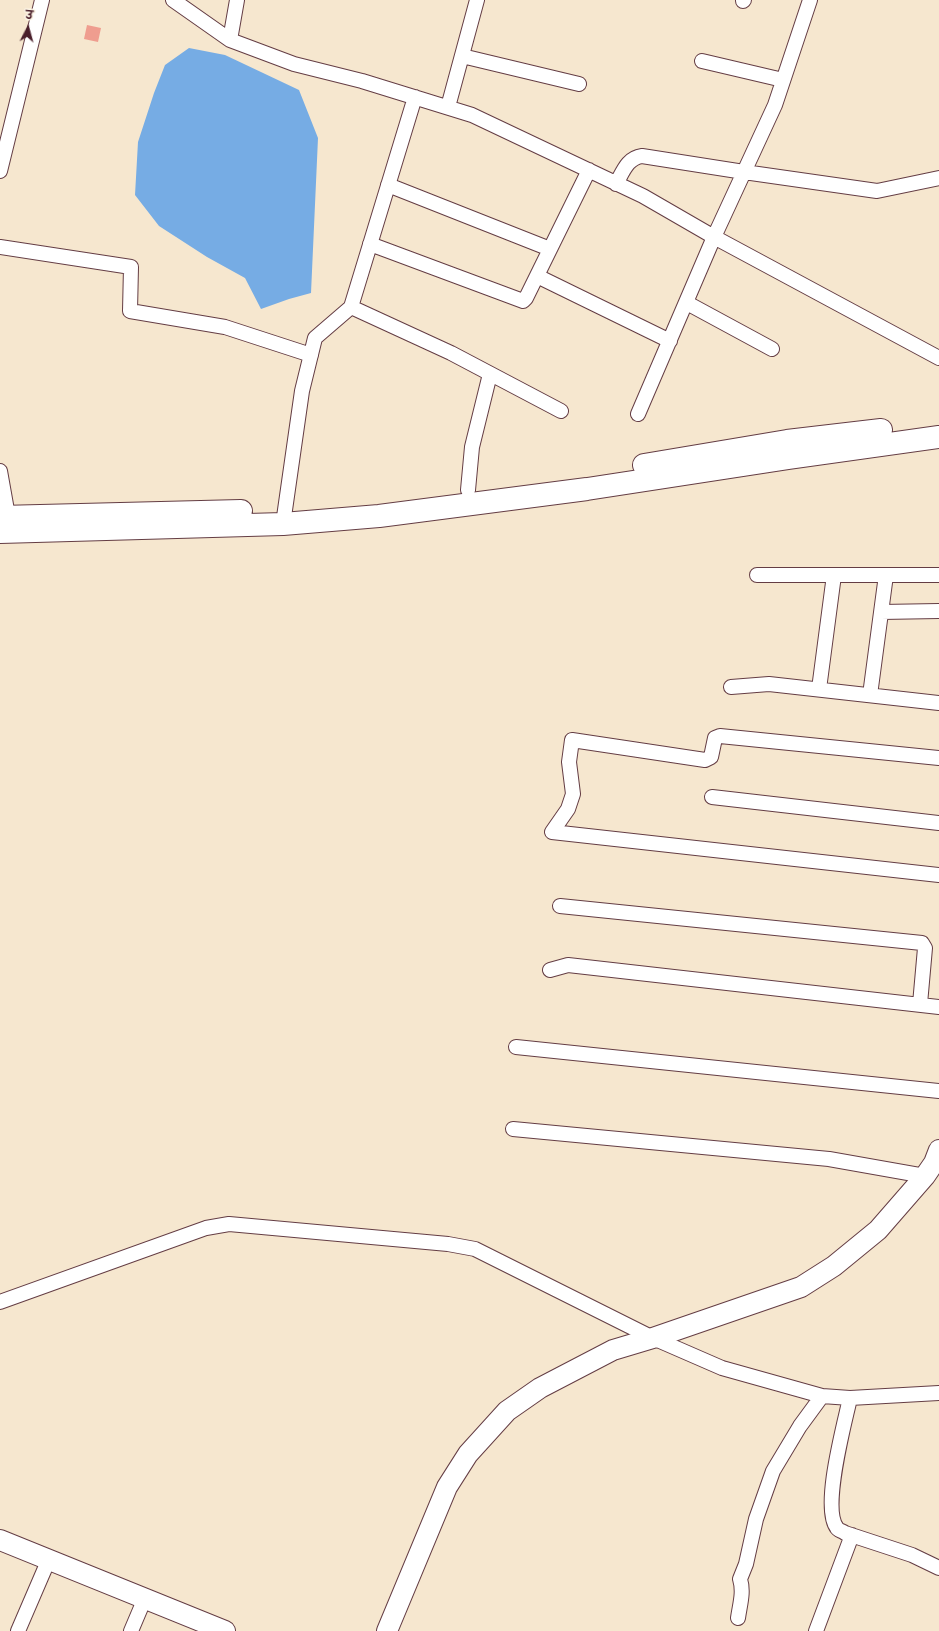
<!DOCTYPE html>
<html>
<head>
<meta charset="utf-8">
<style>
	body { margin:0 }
	#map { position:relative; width:939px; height:1631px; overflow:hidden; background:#f6e7cf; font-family:Mynerve,"Playpen Sans Deva",sans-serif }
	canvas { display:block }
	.north { position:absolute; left:8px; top:8px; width:40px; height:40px; -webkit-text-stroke:3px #fcf5e5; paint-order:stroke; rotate:6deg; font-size:11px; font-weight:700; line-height:16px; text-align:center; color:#4a1f2b }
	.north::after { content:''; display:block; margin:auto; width:14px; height:18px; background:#4a1f2b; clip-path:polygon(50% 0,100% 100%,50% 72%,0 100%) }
</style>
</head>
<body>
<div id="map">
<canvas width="939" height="1631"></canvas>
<div class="north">उ</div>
</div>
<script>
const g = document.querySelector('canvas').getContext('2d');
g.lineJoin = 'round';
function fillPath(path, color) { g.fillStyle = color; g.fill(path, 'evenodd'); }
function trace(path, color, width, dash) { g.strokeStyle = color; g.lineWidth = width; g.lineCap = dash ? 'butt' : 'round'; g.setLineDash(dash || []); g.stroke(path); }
fillPath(new Path2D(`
	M 189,48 L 225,55 L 299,90 L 318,138 L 311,293 L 289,299 L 261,309 L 245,278 L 207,257 L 159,226 L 135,195 L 138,142 L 154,93 L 165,65 Z`), '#76ace4');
fillPath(new Path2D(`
	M 87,25 L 101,28 L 98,42 L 84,39 Z`), '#ef9d8f');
const street = new Path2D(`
	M 173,0 L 230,40 L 294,64 L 362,81 L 472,115 L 643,196 L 714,237 L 939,358
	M 743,1 L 744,0
	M 230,40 L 237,0
	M 462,56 L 579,84
	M 702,61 L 783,80
	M 448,107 L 477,0
	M 0,171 L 42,0
	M 616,184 C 623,172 627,158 642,156 L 744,172 L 877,191 L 939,178
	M 388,185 L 550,249
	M 370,244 L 523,301 L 526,298 L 589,170
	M 0,247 L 131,267 L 130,311 L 225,327 L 311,355
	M 537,276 L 670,341
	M 687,303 L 772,349
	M 351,307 L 451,353 L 561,411
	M 638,414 L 714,237 L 775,105 L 810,0
	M 0,471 L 8,516
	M 468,490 L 472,447 L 490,374
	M 283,524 L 302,391 L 315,338 L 351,307 L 415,97
	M 757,575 L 886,575 L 870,695
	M 886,575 L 938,575
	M 881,612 L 939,611
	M 731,687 L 769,684 L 939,703
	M 819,689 L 834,575
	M 939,758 L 720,736 L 715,738 L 711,757 L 705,760 L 572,740 L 569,762 L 573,794 L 568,809 L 552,832 L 939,875
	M 712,797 L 939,823
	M 560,906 L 922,943 L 925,948 L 920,1004
	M 550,970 L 568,965 L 939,1007
	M 516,1047 L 939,1091
	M 513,1129 L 829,1159 L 925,1176
	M 0,1302 L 206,1228 L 229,1224 L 448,1244 L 475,1249 L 653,1338 L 722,1368 L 822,1396 L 850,1398 L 939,1393
	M 850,1398 C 845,1422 821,1508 837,1528 C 838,1530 842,1531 845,1533 L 912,1555 L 939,1568
	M 738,1618 C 740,1604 744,1592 740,1579 L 746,1564 L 756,1519 L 773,1471 L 800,1426 L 822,1396
	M 18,1631 L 49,1559
	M 131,1631 L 145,1598
	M 816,1631 L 852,1535`);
const secondary = new Path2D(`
	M 0,1540 L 225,1631
	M 387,1631 L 447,1487 L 468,1454 L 507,1411 L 540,1388 L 613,1350 L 653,1338 L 801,1287 L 834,1266 L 878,1230 L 925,1176 L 934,1163 L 939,1150`);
const primary = new Path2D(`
	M 644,465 L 787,441 L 881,430
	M 0,517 L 241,511
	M 0,532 L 283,524 L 379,516 L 587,489 L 789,458 L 939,437`);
trace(street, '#643d44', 16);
trace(secondary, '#643d44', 22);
trace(primary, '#643d44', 24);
trace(street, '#fff', 14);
trace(secondary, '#fff', 20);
trace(primary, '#fff', 22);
</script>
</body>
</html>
